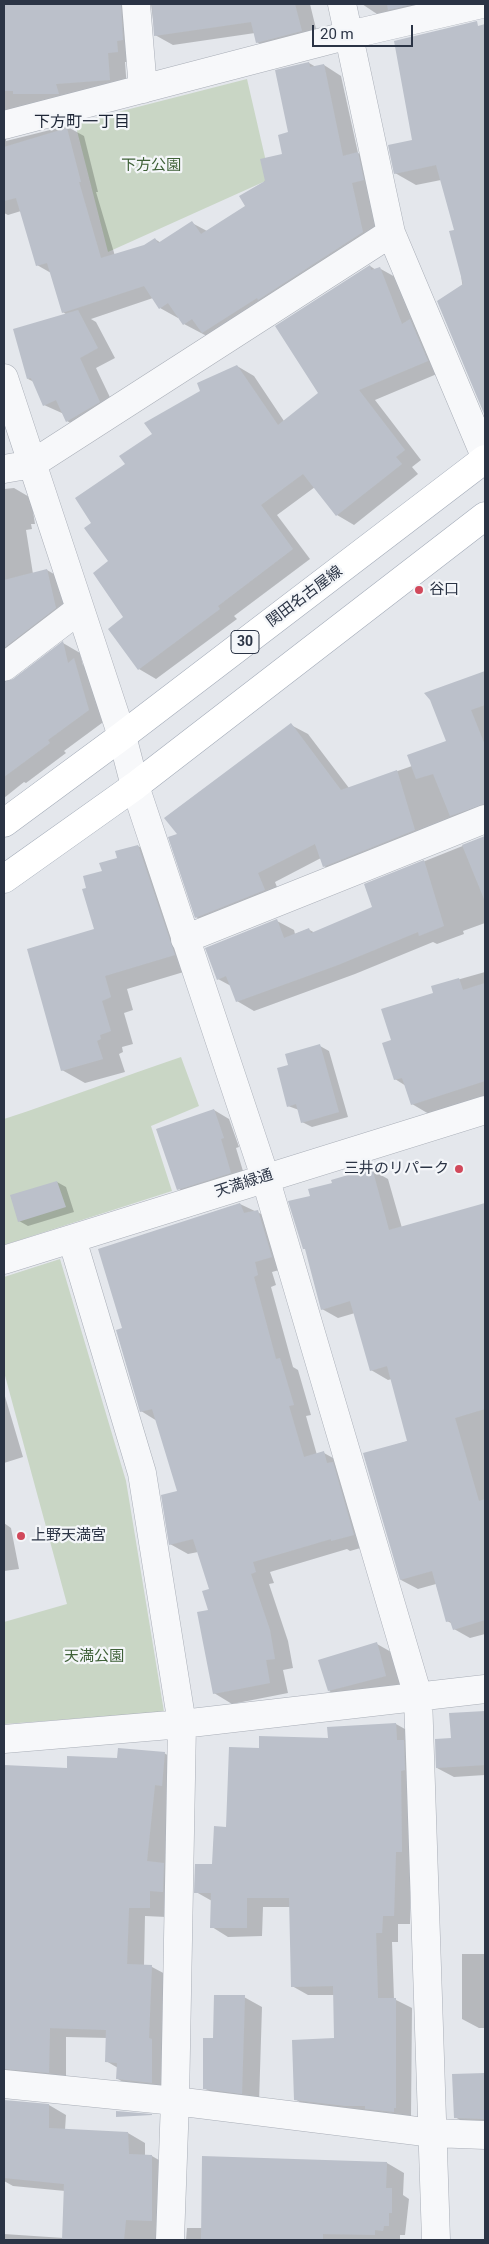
<!DOCTYPE html>
<html>
<head>
<meta charset="utf-8">
<style>
	body { margin:0 }
	#map { position:relative; width:489px; height:2244px; overflow:hidden; background:#e4e7ec; font-family:Roboto,sans-serif }
	canvas { display:block }
	.frame { position:absolute; inset:0; border:5px solid #2b3445; pointer-events:none }
	.scale { position:absolute; left:312px; top:25px; width:101px; height:22px; box-sizing:border-box; border:2px solid #2b3445; border-top:0; padding-left:6px; font-size:15px; line-height:18px; white-space:nowrap; color:#2b3445; -webkit-text-stroke:4px #f4f6f9; paint-order:stroke }
</style>
</head>
<body>
<div id="map">
<canvas width="489" height="2244"></canvas>
<div class="frame"></div>
<div class="scale">20 m</div>
</div>
<script>
const g = document.querySelector('canvas').getContext('2d');
g.lineJoin = 'round';
function fillPath(path, color) { g.fillStyle = color; g.fill(path, 'evenodd'); }
function trace(path, color, width, dash) { g.strokeStyle = color; g.lineWidth = width; g.lineCap = dash ? 'butt' : 'round'; g.setLineDash(dash || []); g.stroke(path); }
function label(font, color, halo, rows, align = 'center') {
  g.font = font + ' Roboto,"Noto Sans JP",sans-serif'; g.lineWidth = 4.5; g.setLineDash([]); g.textBaseline = 'middle'; g.strokeStyle = halo; g.fillStyle = color; for (const [text, x, y, turn = 0] of rows) {
    g.save(); g.translate(x, y); g.rotate((+turn || 0) * Math.PI / 180); g.textAlign = isNaN(turn) ? turn : align; if (halo) g.strokeText(text, 0, 0); g.fillText(text, 0, 0); g.restore();
  }
}
fillPath(new Path2D(`
	M 247,79 L 270,179 L 108,252 L 75,123 Z
	M 181,1057 L 199,1106 L 151,1126 L 172,1191 L 4,1245 L 4,1119 C 63,1100 121,1077 181,1057 Z
	M 60,1259 L 126,1481 L 164,1712 L 5,1724 L 4,1622 L 67,1604 L 4,1372 L 4,1277 Z`), '#c9d6c5');
fillPath(new Path2D(`
	M 4,4 L 142,4 L 135,62 L 125,62 L 127,89 L 6,131 L 6,141 L 66,126 L 84,136 L 98,192 L 96,192 L 115,256 L 145,246 L 155,239 L 161,243 L 192,223 L 207,231 L 247,206 L 283,155 L 309,63 L 316,67 L 324,65 L 341,76 L 358,153 L 375,164 L 380,242 L 220,343 L 184,324 L 179,317 L 178,318 L 160,308 L 153,298 L 91,319 L 96,322 L 115,358 L 96,368 L 117,412 L 85,431 L 67,421 L 64,414 L 44,405 L 34,382 L 28,379 L 67,315 L 63,312 L 51,273 L 37,265 L 21,211 L 8,215 L 4,213 Z
	M 151,4 L 310,4 L 319,41 L 274,53 L 257,42 L 255,33 L 173,45 L 155,35 Z
	M 362,4 L 424,4 L 380,16 Z
	M 485,34 L 485,398 L 477,393 L 455,231 L 441,180 L 416,185 L 395,173 L 413,141 L 439,52 Z
	M 370,266 L 376,270 L 379,268 L 397,278 L 444,371 L 375,400 L 421,460 L 412,467 L 418,474 L 354,525 L 337,515 L 315,487 L 277,515 L 310,559 L 234,616 L 237,619 L 156,679 L 139,669 L 110,562 L 93,524 L 126,465 L 154,435 L 202,392 L 237,366 L 254,376 L 284,421 L 320,394 L 277,327 Z
	M 14,488 L 31,498 L 35,524 L 31,524 L 32,529 L 26,530 L 33,574 L 47,570 L 64,580 L 73,618 L 5,679 L 7,683 L 14,681 L 63,643 L 80,653 L 83,665 L 91,669 L 106,720 L 64,751 L 66,753 L 26,783 L 24,782 L 4,798 L 4,489 Z
	M 485,672 L 485,818 L 341,876 L 324,866 L 321,858 L 275,882 L 282,900 L 213,927 L 196,917 L 179,835 L 291,725 L 308,734 L 349,788 L 412,766 L 448,742 L 431,699 L 426,693 Z
	M 485,837 L 485,923 L 463,931 L 464,934 L 437,944 L 433,942 L 355,974 L 254,1011 L 237,1001 L 231,986 L 218,979 L 277,921 L 294,930 L 295,934 L 308,929 L 315,933 L 373,908 L 365,885 Z
	M 138,846 L 161,859 L 197,968 L 127,989 L 133,1010 L 124,1013 L 133,1044 L 122,1047 L 123,1052 L 119,1054 L 125,1072 L 85,1083 L 62,1070 L 96,930 L 103,872 L 118,859 Z
	M 485,972 L 485,1096 L 429,1114 L 412,1104 L 406,1086 L 395,1079 L 393,1041 L 434,993 L 432,987 Z
	M 320,1046 L 329,1051 L 348,1117 L 312,1127 L 302,1122 L 299,1110 L 288,1106 L 289,1066 Z
	M 214,1110 L 229,1119 L 239,1147 L 236,1148 L 246,1181 L 194,1198 L 179,1189 Z
	M 372,1170 L 388,1179 L 402,1228 L 483,1205 L 485,1206 L 485,1634 L 470,1638 L 454,1629 L 453,1624 L 447,1621 L 436,1584 L 418,1589 L 401,1580 L 364,1454 L 408,1441 L 392,1379 L 388,1380 L 371,1370 L 355,1313 L 338,1318 L 322,1309 L 307,1250 L 304,1248 L 311,1196 L 334,1184 Z
	M 57,1182 L 66,1187 L 74,1212 L 28,1226 L 19,1221 Z
	M 240,1204 L 276,1221 L 290,1267 L 272,1272 L 276,1285 L 271,1287 L 293,1367 L 298,1370 L 311,1415 L 306,1416 L 317,1455 L 324,1453 L 342,1463 L 371,1545 L 350,1551 L 347,1549 L 270,1572 L 274,1583 L 269,1584 L 288,1641 L 293,1668 L 283,1670 L 288,1693 L 232,1704 L 214,1693 L 209,1610 L 210,1590 L 198,1552 L 188,1554 L 170,1544 L 179,1492 L 157,1421 L 141,1411 L 124,1329 Z
	M 4,1393 L 23,1457 L 4,1463 Z
	M 4,1523 L 11,1528 L 19,1569 L 4,1571 Z
	M 377,1644 L 400,1657 L 409,1689 L 352,1704 L 329,1691 Z
	M 485,1712 L 485,1775 L 454,1777 L 437,1768 L 452,1739 L 450,1714 Z
	M 396,1724 L 412,1733 L 410,1924 L 398,1924 L 398,1942 L 392,1942 L 394,1999 L 412,2008 L 411,2117 L 311,2109 L 295,2099 L 335,2040 L 335,1995 L 308,1995 L 292,1986 L 290,1907 L 263,1907 L 262,1936 L 228,1937 L 212,1927 L 212,1901 L 196,1892 L 213,1866 L 260,1750 L 329,1740 Z
	M 164,1753 L 181,1763 L 171,1794 L 165,1865 L 180,1874 L 166,1917 L 145,1916 L 144,1966 L 152,1967 L 169,1976 L 169,2092 L 134,2089 L 118,2079 L 118,2068 L 106,2061 L 107,2038 L 66,2037 L 66,2082 L 4,2091 L 4,1766 L 68,1769 Z
	M 462,1954 L 485,1954 L 485,2028 L 479,2028 L 462,2019 Z
	M 244,1997 L 262,2007 L 259,2103 L 222,2098 L 204,2088 L 214,2039 Z
	M 485,2074 L 485,2127 L 472,2127 L 455,2117 L 454,2075 Z
	M 4,2101 L 49,2105 L 66,2115 L 65,2130 L 128,2133 L 145,2143 L 145,2156 L 152,2156 L 169,2166 L 172,2240 L 4,2240 L 4,2234 L 64,2238 L 65,2191 L 13,2186 L 4,2181 Z
	M 203,2158 L 387,2163 L 404,2173 L 403,2195 L 409,2199 L 405,2235 L 400,2235 L 400,2239 L 392,2240 L 186,2240 L 187,2228 L 202,2228 Z`), '#0003');
fillPath(new Path2D(`
	M 4,4 L 121,4 L 123,40 L 117,41 L 118,52 L 108,53 L 110,80 L 56,84 L 59,94 L 13,94 L 13,91 L 4,91 Z
	M 152,4 L 295,4 L 302,31 L 256,43 L 251,22 L 154,36 Z
	M 387,4 L 414,4 L 388,10 Z
	M 477,21 L 478,26 L 485,24 L 485,416 L 437,301 L 463,284 L 449,231 L 454,230 L 436,165 L 394,174 L 388,145 L 412,140 L 394,41 Z
	M 309,62 L 310,67 L 324,64 L 343,156 L 358,152 L 364,180 L 352,183 L 363,232 L 258,300 L 257,298 L 202,333 L 192,319 L 183,325 L 168,303 L 159,309 L 144,286 L 62,313 L 47,263 L 36,266 L 16,198 L 4,201 L 4,147 L 67,128 L 81,182 L 79,182 L 101,258 L 144,245 L 155,238 L 158,243 L 192,221 L 201,234 L 245,206 L 239,196 L 265,181 L 260,159 L 282,154 L 278,135 L 288,132 L 275,70 Z
	M 370,265 L 371,270 L 380,267 L 402,324 L 410,319 L 428,361 L 359,390 L 405,450 L 396,457 L 402,464 L 336,516 L 303,474 L 261,505 L 293,549 L 218,606 L 220,609 L 138,670 L 108,629 L 123,617 L 93,573 L 108,561 L 84,528 L 91,523 L 75,498 L 125,464 L 119,456 L 152,434 L 144,423 L 200,391 L 197,383 L 237,365 L 278,425 L 318,393 L 275,326 Z
	M 78,310 L 98,348 L 80,358 L 100,402 L 66,422 L 56,400 L 43,406 L 31,378 L 27,379 L 13,329 Z
	M 47,569 L 56,608 L 4,648 L 4,580 Z
	M 63,641 L 68,663 L 74,658 L 89,710 L 48,740 L 50,743 L 4,777 L 4,682 L 13,679 Z
	M 485,671 L 485,705 L 471,710 L 485,745 L 485,804 L 450,816 L 433,774 L 416,779 L 407,755 L 446,741 L 430,700 L 424,693 Z
	M 291,723 L 341,790 L 397,770 L 415,830 L 323,867 L 315,844 L 258,873 L 265,890 L 195,918 L 168,837 L 177,834 L 164,818 Z
	M 485,836 L 485,899 L 484,899 L 462,845 Z
	M 138,845 L 175,955 L 105,976 L 111,997 L 102,1001 L 111,1031 L 100,1035 L 101,1039 L 97,1041 L 103,1059 L 61,1071 L 27,949 L 94,929 L 82,889 L 86,888 L 83,876 L 102,871 L 99,863 L 117,858 L 115,851 Z
	M 424,860 L 444,926 L 419,936 L 418,932 L 338,965 L 236,1002 L 226,976 L 217,980 L 205,948 L 277,919 L 284,938 L 309,928 L 311,933 L 372,907 L 364,884 Z
	M 459,978 L 463,990 L 485,983 L 485,1081 L 411,1105 L 402,1078 L 394,1080 L 382,1043 L 391,1040 L 381,1009 L 433,993 L 431,986 Z
	M 320,1044 L 339,1112 L 301,1123 L 296,1104 L 287,1107 L 277,1068 L 288,1065 L 285,1054 Z
	M 214,1109 L 224,1138 L 221,1139 L 231,1173 L 177,1190 L 156,1129 Z
	M 372,1168 L 389,1230 L 485,1203 L 485,1409 L 455,1418 L 479,1501 L 485,1499 L 485,1620 L 453,1630 L 450,1621 L 446,1622 L 432,1571 L 400,1580 L 363,1453 L 407,1441 L 387,1366 L 370,1371 L 350,1301 L 321,1310 L 305,1249 L 303,1249 L 288,1201 L 310,1196 L 308,1189 L 332,1183 L 331,1180 Z
	M 57,1181 L 66,1207 L 18,1222 L 10,1195 Z
	M 240,1203 L 244,1213 L 258,1210 L 272,1257 L 255,1262 L 258,1275 L 254,1277 L 276,1359 L 280,1358 L 294,1405 L 289,1406 L 304,1457 L 324,1451 L 327,1463 L 333,1462 L 354,1535 L 331,1541 L 331,1539 L 253,1562 L 256,1572 L 251,1574 L 270,1630 L 275,1659 L 266,1660 L 270,1683 L 213,1694 L 197,1612 L 208,1610 L 202,1591 L 209,1589 L 193,1539 L 169,1545 L 161,1495 L 177,1491 L 152,1409 L 140,1412 L 116,1330 L 122,1328 L 98,1249 Z
	M 377,1642 L 386,1676 L 328,1691 L 318,1660 Z
	M 485,1711 L 485,1765 L 436,1768 L 435,1739 L 451,1738 L 449,1713 Z
	M 396,1723 L 397,1740 L 404,1740 L 405,1770 L 401,1771 L 402,1852 L 396,1852 L 394,1916 L 383,1916 L 382,1933 L 376,1933 L 378,1998 L 396,1998 L 396,2108 L 394,2108 L 394,2112 L 365,2109 L 365,2106 L 346,2106 L 294,2100 L 292,2040 L 334,2038 L 333,1986 L 291,1987 L 289,1898 L 247,1898 L 247,1928 L 210,1928 L 211,1893 L 194,1893 L 195,1864 L 212,1864 L 214,1826 L 226,1827 L 229,1747 L 259,1748 L 259,1736 L 328,1738 L 327,1727 Z
	M 118,1748 L 165,1752 L 162,1786 L 155,1785 L 147,1861 L 164,1863 L 163,1892 L 150,1891 L 150,1908 L 129,1908 L 127,1964 L 152,1965 L 149,2038 L 152,2039 L 152,2083 L 116,2079 L 117,2063 L 105,2062 L 106,2030 L 50,2028 L 49,2073 L 4,2069 L 4,1765 L 67,1768 L 67,1756 L 117,1758 Z
	M 214,1995 L 245,1995 L 242,2094 L 203,2089 L 203,2038 L 213,2038 Z
	M 485,2073 L 485,2119 L 454,2118 L 452,2074 Z
	M 4,2100 L 49,2104 L 49,2128 L 128,2132 L 129,2154 L 152,2155 L 152,2221 L 126,2220 L 124,2240 L 62,2240 L 64,2184 L 4,2178 Z
	M 116,2111 L 152,2114 L 152,2115 L 116,2117 Z
	M 202,2156 L 387,2162 L 386,2188 L 392,2188 L 392,2213 L 389,2213 L 389,2226 L 384,2226 L 383,2231 L 375,2230 L 375,2235 L 323,2234 L 323,2240 L 201,2240 Z`), '#bbc0ca');
const minor = new Path2D(`
	M 136,4 L 143,89
	M 342,4 L 391,233 L 485,456
	M 4,125 L 349,35 L 482,4
	M 4,378 L 122,736 L 135,786 L 265,1177 L 418,1696 L 436,2240
	M 4,469 L 32,464 L 391,233
	M 4,667 L 80,609
	M 185,939 L 485,819
	M 72,1239 L 142,1473 L 182,1724 L 175,2101 L 170,2240
	M 4,1260 L 485,1110
	M 4,1739 L 182,1724 L 485,1689
	M 4,2084 L 175,2101 L 433,2133 L 485,2135`);
const major = new Path2D(`
	M 4,823 L 122,736 L 485,459
	M 4,879 L 135,786 L 485,516`);
trace(minor, '#a9aeb7', 29);
trace(major, '#a3abb8', 29);
trace(minor, '#f7f8fa', 28);
trace(major, '#fff', 28);
for (const [x, y, r, color] of [
	[419,590,5,"#d1495b"],
	[459,1169,5,"#d1495b"],
	[21,1536,5,"#d1495b"]
]) { const dot = new Path2D(); dot.arc(x, y, r, 0, 2 * Math.PI); g.fillStyle = color; g.fill(dot); trace(dot, '#f4f6f9', 2); }
for (const [x, y, w] of [
	[245,642,28]
]) { const box = new Path2D(); box.roundRect(x - w / 2, y - 11.5, w, 23, 4); g.fillStyle = '#f4f6f9'; g.fill(box); trace(box, '#2b3445', 1); }
label('bold 14px', '#2b3445', null, [
	["30",245,642]
]);
label('15px', '#3f6138', '#f4f6f9', [
	["下方公園",151,166],
	["天満公園",94,1657]
]);
label('15px', '#2b3445', '#f4f6f9', [
	["谷口",429,590],
	["三井のリパーク",449,1169,"right"],
	["上野天満宮",31,1536]
], 'left');
label('15px', '#2b3445', '#f4f6f9', [
	["関田名古屋線",305,597,-37],
	["天満緑通",244,1184,-18]
]);
label('16px', '#1d2536', '#f4f6f9', [
	["下方町一丁目",82,123]
]);
</script>
</body>
</html>
